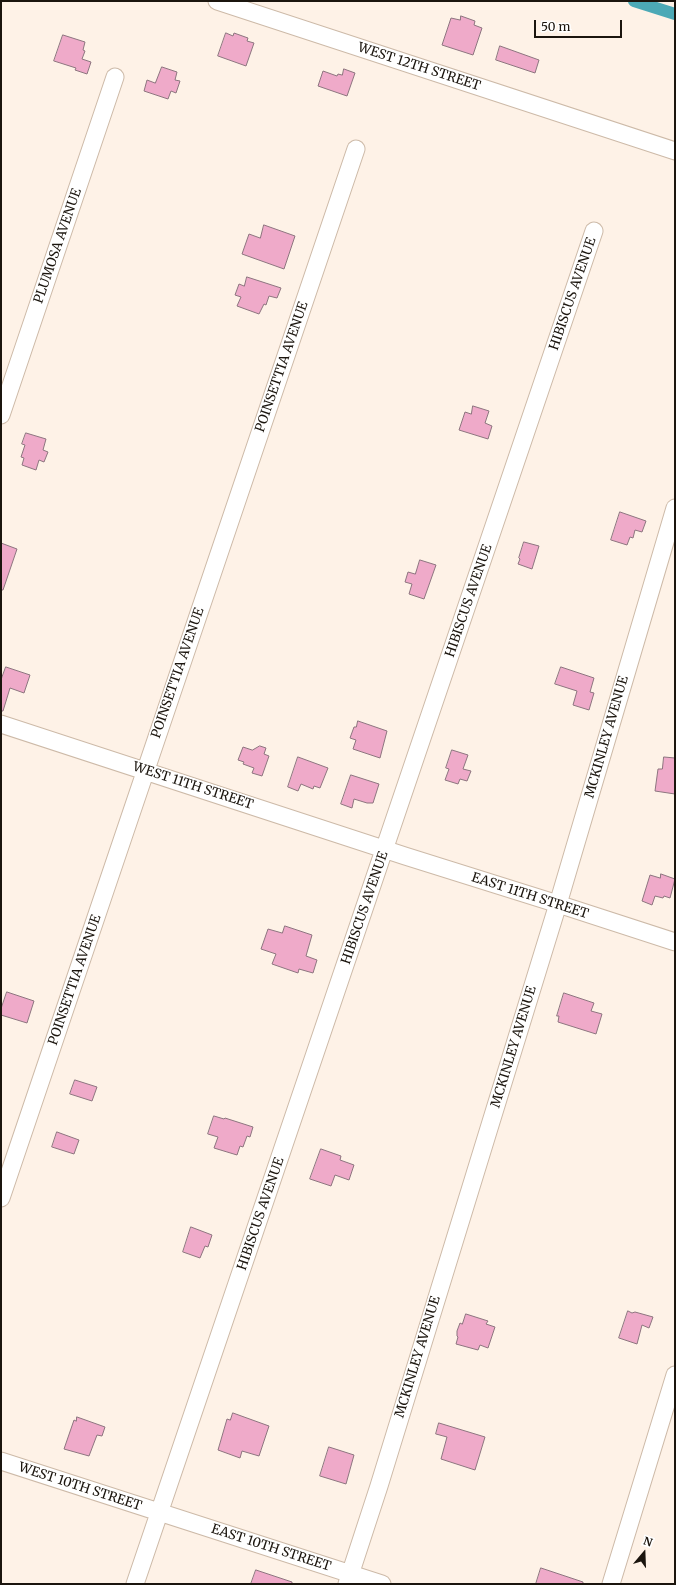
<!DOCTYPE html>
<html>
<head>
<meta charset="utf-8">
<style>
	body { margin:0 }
	#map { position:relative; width:676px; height:1585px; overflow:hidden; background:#fef2e7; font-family:Merriweather,serif }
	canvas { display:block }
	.frame { position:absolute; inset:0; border:2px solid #1b150e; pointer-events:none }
	.north { position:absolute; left:624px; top:1533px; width:40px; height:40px; -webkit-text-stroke:3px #fff; paint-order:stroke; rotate:19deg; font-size:11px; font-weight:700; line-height:16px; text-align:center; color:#1b150e }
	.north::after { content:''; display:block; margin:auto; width:14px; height:18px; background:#1b150e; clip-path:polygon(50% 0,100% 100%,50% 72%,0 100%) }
	.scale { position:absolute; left:534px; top:20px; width:88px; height:18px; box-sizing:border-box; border:2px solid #1b150e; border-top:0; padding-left:5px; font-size:12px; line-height:14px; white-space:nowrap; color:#1b150e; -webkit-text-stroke:3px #fff; paint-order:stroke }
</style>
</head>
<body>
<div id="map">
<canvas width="676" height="1585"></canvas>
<div class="frame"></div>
<div class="north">N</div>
<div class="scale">50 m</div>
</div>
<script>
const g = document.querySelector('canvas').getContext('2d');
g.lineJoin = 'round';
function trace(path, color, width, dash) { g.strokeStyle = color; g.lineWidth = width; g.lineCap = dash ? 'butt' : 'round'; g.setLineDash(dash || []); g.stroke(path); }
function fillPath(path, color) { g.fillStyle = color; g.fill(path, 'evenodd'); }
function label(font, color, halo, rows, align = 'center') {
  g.font = font + ' Merriweather,serif'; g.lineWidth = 3; g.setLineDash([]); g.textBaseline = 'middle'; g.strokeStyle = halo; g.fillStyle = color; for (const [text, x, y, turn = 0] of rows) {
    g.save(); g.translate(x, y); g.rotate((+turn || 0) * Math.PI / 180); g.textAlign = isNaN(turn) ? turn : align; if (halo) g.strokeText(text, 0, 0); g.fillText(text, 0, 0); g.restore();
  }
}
trace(new Path2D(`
	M 634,1 L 675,14`), '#4ca9b6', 12);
const building = new Path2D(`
	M 461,16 L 475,21 L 474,25 L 482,28 L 473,55 L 442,45 L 451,18 L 460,20 Z
	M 226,33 L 233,36 L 234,33 L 248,38 L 247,41 L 254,43 L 246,66 L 218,56 Z
	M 63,35 L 85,42 L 83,50 L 85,51 L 82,59 L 91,62 L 87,74 L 75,70 L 76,68 L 54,61 Z
	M 500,46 L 539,60 L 535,73 L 496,60 Z
	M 162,67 L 177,72 L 175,80 L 180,81 L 176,93 L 171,91 L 168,99 L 144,91 L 147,80 L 155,83 Z
	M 344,69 L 355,73 L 347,96 L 318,86 L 323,71 L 337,76 L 338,74 L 342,75 Z
	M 264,225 L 295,236 L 284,269 L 242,254 L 249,234 L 260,238 Z
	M 247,277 L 281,288 L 277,298 L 269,296 L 266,305 L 264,304 L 259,314 L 237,306 L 241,297 L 235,295 L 239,284 L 244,286 Z
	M 473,406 L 489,411 L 485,423 L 492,426 L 488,439 L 459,430 L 465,412 L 471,414 Z
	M 26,433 L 46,439 L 43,450 L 48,452 L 44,462 L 39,460 L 36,470 L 22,465 L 24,458 L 21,457 L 25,445 L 22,444 Z
	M 620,512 L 646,521 L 642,532 L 635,530 L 633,538 L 630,537 L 627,545 L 611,540 Z
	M 524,542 L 539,546 L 532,569 L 518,564 L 520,559 L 519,558 Z
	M 1,543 L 17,549 L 3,590 L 1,590 Z
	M 420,560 L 436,565 L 424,599 L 409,594 L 412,584 L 405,582 L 408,572 L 415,574 Z
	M 6,667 L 30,675 L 24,693 L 10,688 L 3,711 L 1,711 L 1,680 Z
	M 561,667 L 594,678 L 590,692 L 594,693 L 589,710 L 573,705 L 577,691 L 555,684 Z
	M 358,721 L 387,731 L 380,758 L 353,749 L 356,740 L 350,738 L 354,727 L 356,727 Z
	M 260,746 L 266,748 L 264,754 L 269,756 L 262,776 L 252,773 L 254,768 L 243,764 L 244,762 L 238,760 L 243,747 L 252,750 Z
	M 452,750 L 468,755 L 463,769 L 471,771 L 467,781 L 460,779 L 458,784 L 445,780 L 449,769 L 446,768 Z
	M 298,757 L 328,768 L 320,788 L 314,786 L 313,789 L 301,784 L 298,791 L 288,787 Z
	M 664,757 L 675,758 L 675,794 L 655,791 L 658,769 L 662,769 Z
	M 351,775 L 379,784 L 373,803 L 367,803 L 354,799 L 352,808 L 341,804 Z
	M 661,874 L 675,879 L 670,898 L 664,896 L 663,898 L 655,896 L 652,905 L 642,901 L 650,875 L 660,878 Z
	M 285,926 L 312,935 L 306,956 L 317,960 L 313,973 L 299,969 L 298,973 L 272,964 L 276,954 L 261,949 L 268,929 L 282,933 Z
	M 7,992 L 34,1001 L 27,1023 L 1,1015 L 1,1009 Z
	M 564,993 L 594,1003 L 591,1011 L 602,1014 L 596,1034 L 558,1022 L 559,1016 L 557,1016 Z
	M 75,1080 L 97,1087 L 92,1101 L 70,1094 Z
	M 214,1116 L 224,1119 L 225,1118 L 253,1127 L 250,1137 L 247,1136 L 243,1147 L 240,1146 L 237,1155 L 214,1148 L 218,1137 L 208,1134 Z
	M 57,1132 L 79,1140 L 74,1154 L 52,1147 Z
	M 321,1149 L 341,1156 L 340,1160 L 354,1165 L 349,1180 L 335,1175 L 331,1186 L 310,1179 Z
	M 191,1227 L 212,1235 L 208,1247 L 205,1246 L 200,1258 L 183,1252 Z
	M 628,1311 L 632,1313 L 635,1312 L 653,1317 L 649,1328 L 642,1325 L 637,1344 L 619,1338 Z
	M 466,1314 L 488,1321 L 486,1324 L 495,1327 L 488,1348 L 480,1345 L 478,1350 L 456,1344 L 458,1337 L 457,1336 L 457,1331 L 460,1323 L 462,1324 Z
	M 233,1413 L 269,1426 L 259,1456 L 242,1451 L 240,1458 L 218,1450 L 227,1419 L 230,1420 Z
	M 77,1417 L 105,1427 L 102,1436 L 97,1435 L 89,1456 L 64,1449 L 74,1420 L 76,1421 Z
	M 439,1423 L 485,1437 L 475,1470 L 441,1459 L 447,1437 L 436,1434 Z
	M 329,1447 L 354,1455 L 346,1484 L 320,1476 Z
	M 541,1568 L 583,1582 L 583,1584 L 536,1584 Z
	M 256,1570 L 292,1582 L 292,1584 L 251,1584 Z`);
fillPath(building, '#efaac9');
trace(building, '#8d757f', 1);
const minor = new Path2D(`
	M 217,1 L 675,151
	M 1,415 L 115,77
	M 1,724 L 405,856 L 558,904 L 675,942
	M 1,1198 L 356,149
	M 1,1461 L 382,1584
	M 135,1584 C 289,1133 442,682 594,231
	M 347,1584 L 379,1486 L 558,904 L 675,508
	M 611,1584 L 675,1375`);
trace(minor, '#cdbaa8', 19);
trace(minor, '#fff', 17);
label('13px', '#1b150e', '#fff', [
	["WEST 12TH STREET",419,67,18],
	["PLUMOSA AVENUE",58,246,-71],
	["HIBISCUS AVENUE",573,294,-71],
	["POINSETTIA AVENUE",282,367,-71],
	["HIBISCUS AVENUE",469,601,-71],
	["POINSETTIA AVENUE",178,673,-71],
	["MCKINLEY AVENUE",607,737,-74],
	["WEST 11TH STREET",193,786,18],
	["EAST 11TH STREET",530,896,18],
	["HIBISCUS AVENUE",365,908,-71],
	["POINSETTIA AVENUE",75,980,-71],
	["MCKINLEY AVENUE",514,1047,-73],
	["HIBISCUS AVENUE",261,1214,-71],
	["MCKINLEY AVENUE",418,1357,-73],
	["WEST 10TH STREET",80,1487,18],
	["EAST 10TH STREET",271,1548,18]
]);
</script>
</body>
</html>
